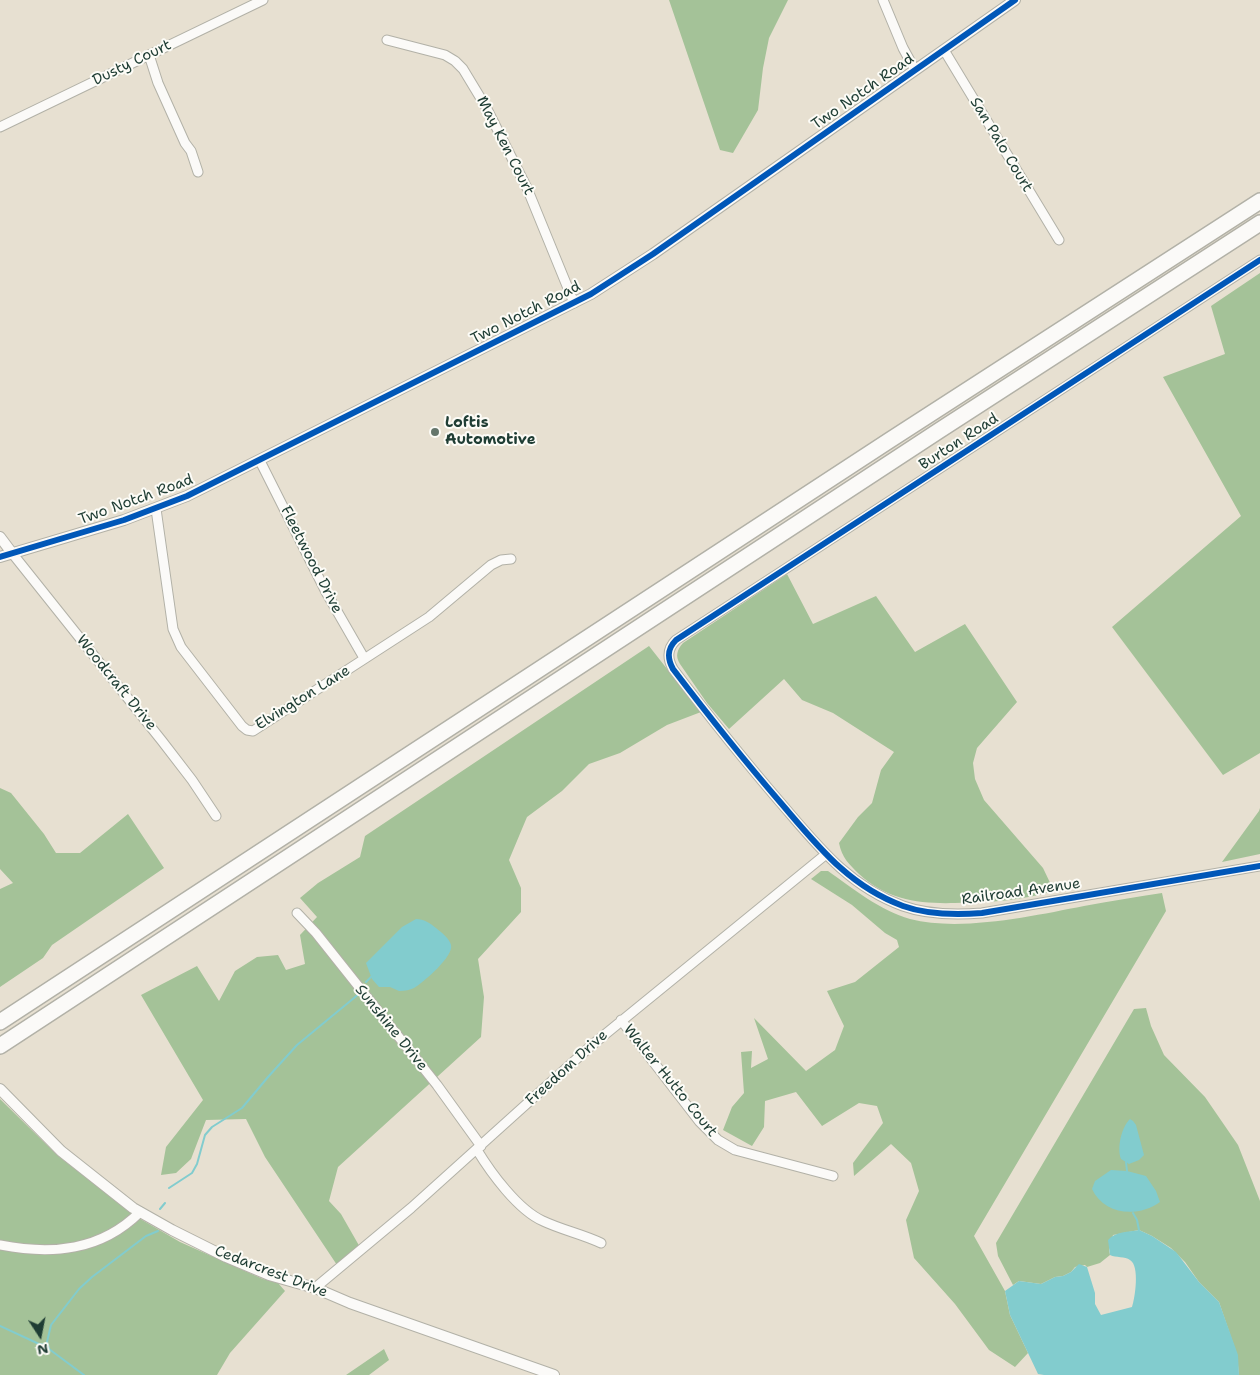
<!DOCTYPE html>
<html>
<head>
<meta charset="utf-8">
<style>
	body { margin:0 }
	#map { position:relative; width:1260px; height:1375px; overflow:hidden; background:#e7e0d1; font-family:"Shantell Sans",sans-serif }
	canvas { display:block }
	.north { position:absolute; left:15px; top:1310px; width:50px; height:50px; -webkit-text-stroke:4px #fdfcf7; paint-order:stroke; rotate:169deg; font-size:14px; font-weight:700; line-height:20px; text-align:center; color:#1f3d34 }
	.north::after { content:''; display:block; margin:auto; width:18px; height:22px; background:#1f3d34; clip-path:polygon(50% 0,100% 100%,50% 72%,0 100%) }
</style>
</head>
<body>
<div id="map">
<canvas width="1260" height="1375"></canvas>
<div class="north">N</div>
</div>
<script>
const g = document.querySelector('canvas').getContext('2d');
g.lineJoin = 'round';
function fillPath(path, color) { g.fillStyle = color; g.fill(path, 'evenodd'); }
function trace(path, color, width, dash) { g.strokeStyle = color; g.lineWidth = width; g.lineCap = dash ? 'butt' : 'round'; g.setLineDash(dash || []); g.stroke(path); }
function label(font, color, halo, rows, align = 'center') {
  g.font = font + ' "Shantell Sans",sans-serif'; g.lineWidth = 4; g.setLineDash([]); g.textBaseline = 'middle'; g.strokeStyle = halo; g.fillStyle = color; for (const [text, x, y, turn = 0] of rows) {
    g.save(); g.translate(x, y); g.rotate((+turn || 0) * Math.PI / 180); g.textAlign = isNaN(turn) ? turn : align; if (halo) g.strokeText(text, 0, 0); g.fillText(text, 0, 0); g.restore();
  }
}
fillPath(new Path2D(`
	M 669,0 L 788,0 L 769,38 L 763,68 L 758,110 L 733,153 L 720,150 Z
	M 1260,273 L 1260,753 L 1223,775 L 1112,627 L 1241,516 L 1163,377 L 1225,354 L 1211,306 Z
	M 787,574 L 813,624 L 876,596 L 915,652 L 965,624 L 1017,702 L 977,748 L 973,763 L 975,779 L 984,800 L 1043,868 L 1054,891 C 1018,901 992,902 955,903 C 920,904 887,900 859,874 C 849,864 842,858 839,843 L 858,817 L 872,803 L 881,770 L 894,752 L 833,713 L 802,700 L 784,679 L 729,729 L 707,703 L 680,664 C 675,656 677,650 683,643 Z
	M 649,646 L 701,712 L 667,725 L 620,753 L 589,764 L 562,791 L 527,817 L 509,860 L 521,888 L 521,912 L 478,959 L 484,997 L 481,1037 L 338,1167 L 329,1201 L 341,1214 L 361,1249 L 339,1268 L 265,1157 L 246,1119 L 206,1120 L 191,1159 L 176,1173 L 161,1175 L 166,1147 L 203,1100 L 141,995 L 197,966 L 219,1001 L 235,971 L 257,957 L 278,955 L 286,970 L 305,964 L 300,935 L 317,917 L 300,898 L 318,883 L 360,857 L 365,836 Z
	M 0,788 L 11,793 L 44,834 L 56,853 L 80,853 L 128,814 L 164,868 L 52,945 L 43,958 L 0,987 L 0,889 L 13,883 L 0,869 Z
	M 1260,808 L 1260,854 L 1222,862 L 1259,811 Z
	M 821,871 L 828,871 C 852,888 881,911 910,919 C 960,932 1033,916 1084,906 C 1110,901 1136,897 1162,893 L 1166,911 L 974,1236 L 1005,1291 L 1010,1315 L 1028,1353 L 1015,1367 L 989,1350 L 955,1304 L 914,1258 L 906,1220 L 919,1191 L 911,1163 L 891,1144 L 854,1176 L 853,1163 L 883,1123 L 877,1106 L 859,1103 L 822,1126 L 796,1092 L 765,1101 L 764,1127 L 752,1146 L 723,1130 L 732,1107 L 744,1093 L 741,1052 L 752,1051 L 751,1068 L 768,1059 L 754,1018 L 806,1071 L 835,1050 L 844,1026 L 827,991 L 855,982 L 899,947 L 897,940 L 885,933 L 852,905 L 811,879 Z
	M 1146,1008 L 1151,1026 L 1164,1055 L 1205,1097 L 1238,1145 L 1260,1201 L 1260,1375 L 1239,1375 L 1237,1355 L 1219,1302 L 1199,1282 L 1185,1262 L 1171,1248 L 1152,1236 L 1139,1230 L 1113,1235 L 1109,1250 L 1110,1255 L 1100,1263 L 1087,1267 L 1085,1265 L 1075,1267 L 1071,1272 L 1063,1276 L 1055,1277 L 1041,1284 L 1019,1281 L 1013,1285 L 998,1256 L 996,1243 L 1134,1009 Z
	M 0,1099 L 57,1155 L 137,1217 L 180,1242 L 263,1279 L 278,1283 L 285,1291 L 230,1353 L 217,1375 L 0,1375 Z
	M 384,1349 L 389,1360 L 369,1375 L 346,1375 Z`), '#a4c298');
fillPath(new Path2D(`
	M 416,919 C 424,919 430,923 436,928 C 441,932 450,939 451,945 C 454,956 424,982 414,988 C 410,990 405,991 399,991 L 390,987 L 379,987 L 372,979 L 366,963 L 402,927 Z
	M 1130,1119 L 1133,1121 L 1136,1125 L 1144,1155 L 1139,1160 L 1129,1164 L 1121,1159 C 1117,1148 1121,1128 1130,1119 Z
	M 1111,1170 L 1127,1171 L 1146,1176 L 1156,1191 L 1160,1202 C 1138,1218 1104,1215 1092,1189 L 1095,1181 Z
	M 1139,1230 L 1152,1236 L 1176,1252 L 1199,1282 L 1219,1302 L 1238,1355 L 1239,1375 L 1044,1375 L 1038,1374 L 1010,1315 L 1005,1291 L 1019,1281 L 1041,1284 L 1055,1277 L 1063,1276 L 1071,1272 L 1079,1264 L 1087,1267 L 1095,1293 L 1095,1304 L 1101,1315 L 1132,1307 C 1135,1298 1140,1266 1130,1260 C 1125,1256 1116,1258 1110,1255 L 1108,1240 C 1116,1231 1128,1232 1139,1230 Z`), '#82ccce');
trace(new Path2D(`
	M 366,982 L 372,976
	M 1126,1162 L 1127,1171
	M 169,1188 L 192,1173 L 197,1164 L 205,1135 L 212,1127 L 242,1108 L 268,1077 L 297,1045 L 360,993
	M 160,1209 L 165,1203
	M 1133,1213 L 1137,1220 L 1139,1230
	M 0,1326 L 39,1344 L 47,1345
	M 84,1375 L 49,1349 L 47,1342 L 51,1325 L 79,1289 L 92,1277 L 146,1236 L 158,1231`), '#82ccce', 2);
const minor = new Path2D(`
	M 883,0 L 903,48 L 915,70
	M 387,40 L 445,55 L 455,61 L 463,69 L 486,107 L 527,188 L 574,303
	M 944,50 L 1059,240
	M 149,55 L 158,83 L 185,143 L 191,151 L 198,172
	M 0,127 L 263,0
	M 1260,260 L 676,640 C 667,649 667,658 673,669 C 708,715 743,759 780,802 C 817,845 848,886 903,906 C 928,915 956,915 982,913 L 1260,866
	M 260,461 L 326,592 L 364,658
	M 156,509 L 173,629 L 181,647 L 242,726 L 247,730 L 253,731 L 429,617 L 491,565 L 501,560 L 511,559
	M 12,553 L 162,741 L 192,780 L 216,816
	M 297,913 L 316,933 L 437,1085 L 481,1146
	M 621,1020 L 699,1121 L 718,1140 L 735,1150 L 833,1176
	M 477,1150 C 491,1173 518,1210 543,1221 C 562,1230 582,1234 601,1243
	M 0,1245 C 52,1255 101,1251 140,1212
	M 315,1288 L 411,1208 L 592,1045 L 825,855`);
const tertiary = new Path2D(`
	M 0,537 L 12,553
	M 0,557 L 124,520 L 187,496 L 591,294 L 653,254 L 1015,0
	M 0,1089 L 61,1151 L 133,1208 L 172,1230 L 226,1257 L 269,1275 L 315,1288 L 350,1303 L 554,1375`);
const motorway = new Path2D(`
	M 0,1022 L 890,440 L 1260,201
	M 0,1046 L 940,430 L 1260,223`);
trace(minor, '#b2b1a7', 11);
trace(tertiary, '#b2b1a7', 12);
trace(motorway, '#b2b1a7', 18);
trace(minor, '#fbfaf8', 9);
trace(tertiary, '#fbfaf8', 10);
trace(motorway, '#fbfaf8', 15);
trace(new Path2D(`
	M 1260,260 L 676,640 C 667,649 667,658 673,669 C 708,715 743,759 780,802 C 817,845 848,886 903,906 C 928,915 956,915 982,913 L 1260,866
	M 0,557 L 124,520 L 187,496 L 591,294 L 653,254 L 1015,0`), '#0057b8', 6);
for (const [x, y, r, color] of [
	[435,432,5,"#65766b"]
]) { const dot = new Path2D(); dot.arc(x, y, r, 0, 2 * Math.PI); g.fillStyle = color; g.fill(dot); trace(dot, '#fdfcf7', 2); }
label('15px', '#1f3d34', '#fdfcf7', [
	["Dusty Court",132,63,-26],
	["Two Notch Road",863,92,-35],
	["San Palo Court",1001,145,59],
	["May Ken Court",505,146,63],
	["Two Notch Road",526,313,-27],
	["Burton Road",959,442,-33],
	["Two Notch Road",136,500,-20],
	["Fleetwood Drive",311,560,63],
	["Woodcraft Drive",116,683,51],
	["Elvington Lane",303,698,-32],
	["Railroad Avenue",1021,892,-8],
	["Sunshine Drive",391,1028,51],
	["Freedom Drive",567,1068,-42],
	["Walter Hutto Court",670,1081,51],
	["Cedarcrest Drive",271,1272,21]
]);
label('bold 15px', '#1f3d34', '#fdfcf7', [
	["Loftis",445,423],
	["Automotive",445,440]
], 'left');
</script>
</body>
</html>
